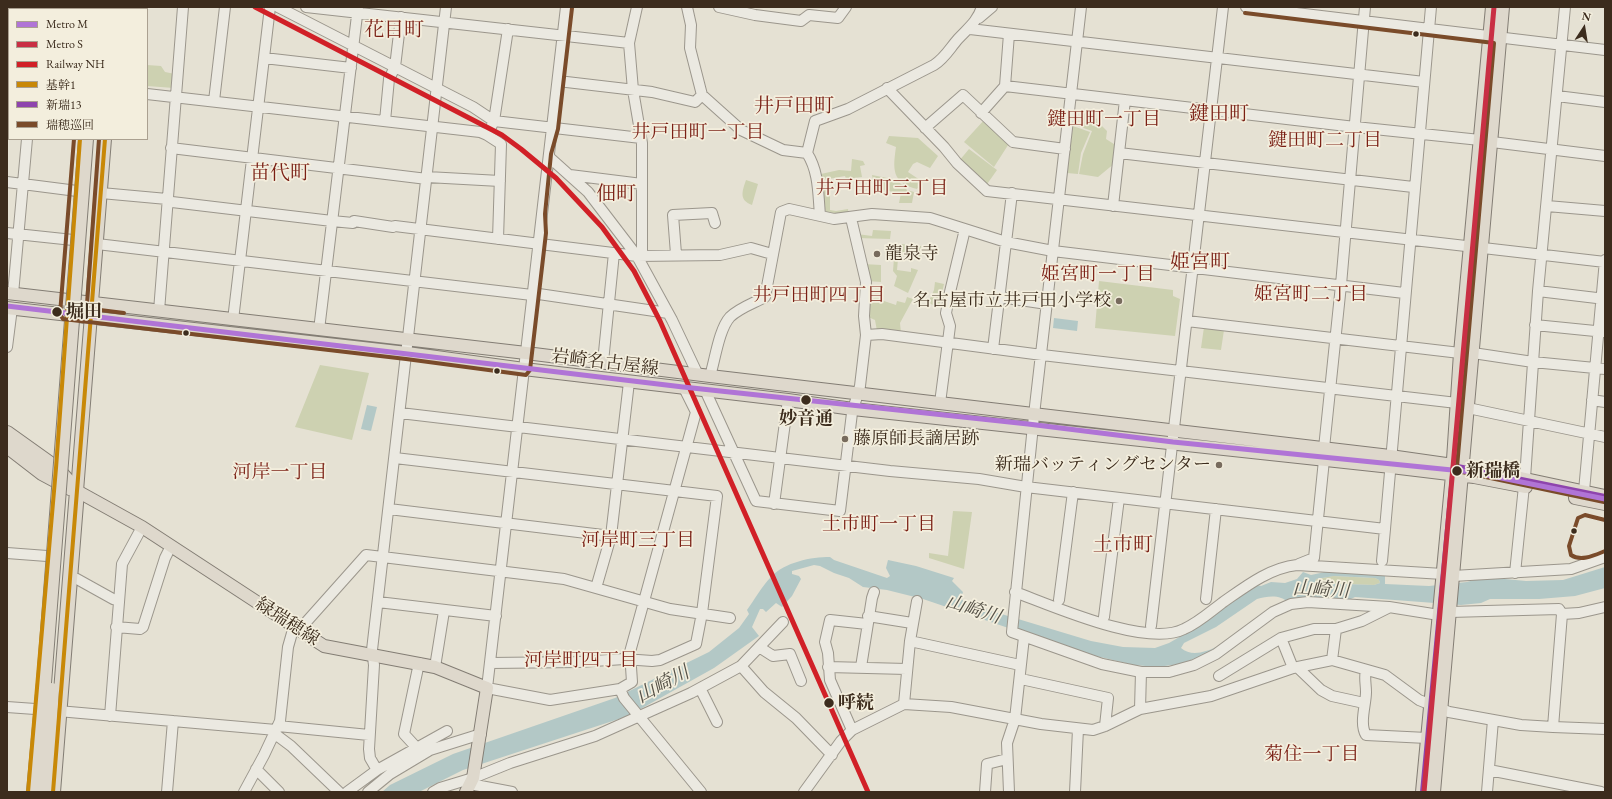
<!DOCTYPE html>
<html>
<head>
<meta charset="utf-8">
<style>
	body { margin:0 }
	#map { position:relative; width:1612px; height:799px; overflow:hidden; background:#e5e1d3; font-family:"EB Garamond","Noto Serif JP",serif }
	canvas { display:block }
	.frame { position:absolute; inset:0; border:8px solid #3c2c1d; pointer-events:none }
	.legend { position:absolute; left:8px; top:8px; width:140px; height:132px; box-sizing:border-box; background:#f3eedd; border:1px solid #aaa090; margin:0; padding:5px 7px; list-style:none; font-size:12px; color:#3c2c1d }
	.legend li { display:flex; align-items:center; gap:8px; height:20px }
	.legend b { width:20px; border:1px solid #aaa090 }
	.north { position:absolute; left:1564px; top:8px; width:40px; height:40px; -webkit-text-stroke:3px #f3eedd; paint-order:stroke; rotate:12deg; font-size:11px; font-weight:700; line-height:16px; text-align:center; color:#3c2c1d }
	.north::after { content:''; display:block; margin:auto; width:14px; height:18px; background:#3c2c1d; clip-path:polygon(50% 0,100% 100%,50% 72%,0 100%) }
</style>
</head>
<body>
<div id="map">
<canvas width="1612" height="799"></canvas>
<div class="frame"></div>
<ul class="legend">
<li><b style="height:5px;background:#b074d6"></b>Metro M</li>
<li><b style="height:5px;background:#c92f44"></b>Metro S</li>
<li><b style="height:5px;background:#d12027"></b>Railway NH</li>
<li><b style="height:5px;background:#c88807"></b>基幹1</li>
<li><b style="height:5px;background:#8e44ad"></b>新瑞13</li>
<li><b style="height:5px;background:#7a4b2a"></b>瑞穂巡回</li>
</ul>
<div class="north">N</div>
</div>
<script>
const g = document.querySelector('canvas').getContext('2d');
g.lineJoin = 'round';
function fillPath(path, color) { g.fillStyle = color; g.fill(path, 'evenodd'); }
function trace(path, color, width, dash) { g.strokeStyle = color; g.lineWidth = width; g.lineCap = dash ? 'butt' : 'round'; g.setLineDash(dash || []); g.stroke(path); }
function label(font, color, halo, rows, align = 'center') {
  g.font = font + ' "EB Garamond","Noto Serif JP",serif'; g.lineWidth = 3.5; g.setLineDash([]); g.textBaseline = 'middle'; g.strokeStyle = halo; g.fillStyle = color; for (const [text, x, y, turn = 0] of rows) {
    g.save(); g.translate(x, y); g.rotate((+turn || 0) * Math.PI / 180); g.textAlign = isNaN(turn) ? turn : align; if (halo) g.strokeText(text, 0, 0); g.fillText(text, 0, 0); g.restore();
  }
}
fillPath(new Path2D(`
	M 147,65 L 161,66 L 165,72 L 175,74 L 174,88 L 147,86 Z
	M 1083,113 L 1096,118 L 1101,125 L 1107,131 L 1106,139 L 1117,146 L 1115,163 L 1098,177 L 1079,174 L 1083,154 L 1092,131 L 1078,126 Z
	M 985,119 L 1010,142 L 994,167 L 964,142 Z
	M 1073,126 L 1090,132 L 1081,153 L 1078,174 L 1067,173 Z
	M 889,136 L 918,138 L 938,156 L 930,168 L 917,162 L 913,164 L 908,172 L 923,182 L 917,189 C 891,183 893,168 896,147 L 886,143 Z
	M 969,149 L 997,170 L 985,187 L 959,161 Z
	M 852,159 L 863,161 L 865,165 L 860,166 L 862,177 L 846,179 L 845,176 L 823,180 L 821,174 L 839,170 L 851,171 Z
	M 872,175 L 897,180 L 907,190 L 914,192 L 912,203 L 899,203 L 901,193 L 882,190 L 880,181 L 873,181 Z
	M 746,180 L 758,184 L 752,205 C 739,200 742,192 746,180 Z
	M 830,180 L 830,210 L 836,211 L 848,209 L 849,215 L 836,215 L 826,213 L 821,191 Z
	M 873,230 L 891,231 L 890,239 L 857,238 L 857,234 L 872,236 Z
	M 901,244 L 921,246 L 920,259 L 912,258 L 912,256 L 900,255 Z
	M 894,258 L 898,259 L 897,270 L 911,272 L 911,268 L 918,270 L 908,293 L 894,286 L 897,276 L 893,271 Z
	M 863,264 L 881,265 L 881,282 L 867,281 Z
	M 1099,281 L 1173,290 L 1173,296 L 1180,299 L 1175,336 L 1095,328 Z
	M 935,282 L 944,284 L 939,307 L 928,303 L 934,290 Z
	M 875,285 L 883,286 L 881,292 L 881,300 L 896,305 L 897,301 L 905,303 L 907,297 L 913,299 L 900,323 L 901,333 L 877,331 L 875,320 L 866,316 L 867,299 L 875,297 Z
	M 1204,327 L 1224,330 L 1221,350 L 1201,348 Z
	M 320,365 L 369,373 L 352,440 L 295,427 Z
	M 953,511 L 972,512 L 964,569 L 929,558 L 929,553 L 948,556 Z
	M 1333,576 L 1375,578 L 1379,580 L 1380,583 L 1374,585 L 1315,583 L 1316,579 Z`), '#cdd1b1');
fillPath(new Path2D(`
	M 1054,318 L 1078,321 L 1077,331 L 1053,328 Z
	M 367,405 L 377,407 L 371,431 L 361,429 Z
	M 830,557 L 834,560 L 887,578 L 890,576 L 886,568 L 888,560 L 916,566 L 954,578 L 952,581 L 963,592 L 961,598 L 965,603 L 1091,641 L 1123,647 L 1155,648 L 1169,643 L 1197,627 L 1257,585 L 1261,586 L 1271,582 L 1285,583 L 1297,579 L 1303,572 L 1311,575 L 1325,572 L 1385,574 L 1385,584 L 1429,586 L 1467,582 L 1484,577 L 1526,581 L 1563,580 L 1605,567 L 1605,588 L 1575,596 L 1539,599 L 1490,599 L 1481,603 L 1461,605 L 1355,597 L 1351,599 L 1352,601 L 1289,603 C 1280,594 1268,596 1257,599 L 1216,627 L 1184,643 L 1181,648 C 1191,657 1206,652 1216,647 L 1204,655 L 1180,664 L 1157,667 L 1134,665 L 1079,652 L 923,599 L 887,590 L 863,587 L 849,578 L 834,573 L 820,566 L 814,565 L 792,571 L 792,574 L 799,576 L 801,579 L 792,596 L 782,607 L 776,603 L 766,612 L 763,609 L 760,609 L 752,627 L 759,636 L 714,668 L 628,716 L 463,770 L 419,792 L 382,792 L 390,785 L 453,754 L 615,698 L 709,652 L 739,628 L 749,614 L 747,610 C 755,599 762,586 771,577 C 785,562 811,557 830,557 ZM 1334,576 L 1375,578 L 1379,580 L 1380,583 L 1374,585 L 1315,583 L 1316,579 Z`), '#b3c8c6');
const minor = new Path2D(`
	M 278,7 L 473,107 L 494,121 L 641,138
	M 306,7 L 629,43
	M 566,7 L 487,688 L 550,700 L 620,689 L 632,682 L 630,652 L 696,412 L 684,388
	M 637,7 L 629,43 L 633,90 L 642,143 L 642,256
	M 687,7 L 691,25 L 690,48 L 702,95 L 741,130 L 783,150 L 807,153 C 819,172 818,193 820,215
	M 719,7 L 755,15 L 801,21 L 809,15 L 838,18 L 846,7
	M 1081,7 L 1035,406 L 1012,632 L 1102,664 L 1141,672 L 1169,672 L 1194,665 L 1216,654 L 1273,612 L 1291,604 L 1308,602 L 1389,607 L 1439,615
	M 1246,7 L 1605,50
	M 38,9 L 38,7
	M 979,18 L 992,7
	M 970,29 L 1424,82
	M 264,58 L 351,68
	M 7,75 L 9,75
	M 558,81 L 652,92 L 695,102 L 702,95
	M 1005,86 L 1355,127 L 1480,140
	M 887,88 L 944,147 L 957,163 L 987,191 L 1605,262
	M 147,94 L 480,132 L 487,135
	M 1557,96 L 1605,102
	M 214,101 L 225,7
	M 981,113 L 1005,86 L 1009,34
	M 385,121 L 389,79 L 395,67 L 401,17
	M 925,128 L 963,95 L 1013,142 L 1065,149
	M 1492,142 L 1605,156
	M 171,148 L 427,179
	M 807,153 L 815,121 L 848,109 L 934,65 C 945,58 950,48 958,39 C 968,28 977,22 982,7
	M 1119,153 L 1413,187
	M 549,157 L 588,192 L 637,256 L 720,255 L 751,248 L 772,254
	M 570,175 L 642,184
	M 427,177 L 500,181
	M 7,182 L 77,191
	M 101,193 L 167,199 L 172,202 L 332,221 L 353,223 L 354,221 L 393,227 L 395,226 L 637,256 L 672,320 L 698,375
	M 1113,206 L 1125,100
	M 1547,206 L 1605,211
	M 7,233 L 73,240
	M 498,239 L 501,144 L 487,135 L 494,121 L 508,29
	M 97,244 L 532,295
	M 676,254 L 673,215 L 712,213 L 715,223
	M 1538,291 L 1605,299
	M 532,293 L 668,313
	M 13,294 L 27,139
	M 1000,297 L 1047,304
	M 159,311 L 183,7
	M 233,320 L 270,7
	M 1187,321 L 1460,353
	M 1535,325 L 1605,332
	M 319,330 L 358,7
	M 866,335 L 882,334 L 1042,355 L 1457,403
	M 7,347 L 12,308
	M 993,349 L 1012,193
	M 1473,353 L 1533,362 L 1605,369
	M 603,362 L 614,253
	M 710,376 C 715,360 719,329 730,317 C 739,308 754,303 765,297 L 781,212 L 789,209 L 834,219 L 872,214 L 930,218 L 1006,242 L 1053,251 L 1404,293
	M 705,390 L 756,501 L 840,511 L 852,413 L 860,386 L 866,335 L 864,316 L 866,282 L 851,218
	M 1592,400 L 1605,402
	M 940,403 L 950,326 L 946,313 L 950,292 L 965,229
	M 1468,408 L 1605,437
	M 400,413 L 890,471 L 979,479 L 1026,487 L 1385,529 L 1431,7
	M 1324,448 L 1341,285 L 1365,7
	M 395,458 L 717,496 L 702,613 L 696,644 L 660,660 L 652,661 L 624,659 L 579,662 L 490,663
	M 1525,478 L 1538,291 L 1565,7
	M 1584,491 L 1605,260
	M 774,504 L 788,400
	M 389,509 L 611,536
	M 7,553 L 47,556
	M 1382,561 L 1385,529
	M 1299,564 L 1314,558 L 1324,460
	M 1515,573 L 1524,486
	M 1453,576 L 1571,569 L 1605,557
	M 70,578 L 77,579 L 113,599 L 118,600
	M 596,588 L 611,536 L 629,382
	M 1015,592 C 1053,606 1147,648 1184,629 C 1198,623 1210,612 1222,603 C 1245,587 1269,568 1297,565 L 1443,574
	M 1206,599 L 1216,509
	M 1059,600 L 1073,492
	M 378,602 L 496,616
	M 1562,614 L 1579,613 L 1605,607
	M 868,616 L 912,623
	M 1104,617 L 1119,498
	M 1151,626 L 1223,7
	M 116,627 L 140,629 L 143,627 L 165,558 L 171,546
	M 300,629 L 366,555 L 564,579 L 670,609 L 730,618
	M 1281,638 L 1293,668
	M 910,641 L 1020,665
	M 759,647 L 773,656 L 790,654 L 801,681
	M 1332,660 L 1336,629
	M 741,666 L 764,692 L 796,718 L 832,755
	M 435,667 L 444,611
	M 828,667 L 907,669
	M 861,667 L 872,598 L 874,592
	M 1297,667 L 1321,690 L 1332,696 L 1364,703
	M 1366,670 C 1364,677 1366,684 1366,692 C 1366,705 1359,723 1366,735 L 1427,738
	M 1219,676 L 1281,638 L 1314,629 L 1336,629 L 1362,621 L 1388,608
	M 1021,679 L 1108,698 L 1105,726
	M 700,688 L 717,722
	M 620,689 L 624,698 L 701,792
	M 904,704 L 910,641 L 917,601
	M 7,707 L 35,709
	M 1140,709 L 1141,672
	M 58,711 L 276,730
	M 110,716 L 122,564 L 142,527
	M 278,726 L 369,735
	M 1553,727 L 1605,729
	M 852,730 L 830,680 L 828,653 L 825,642 L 830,620 L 867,624
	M 275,734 L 291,746 L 339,792
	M 416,747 L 404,734 L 419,663
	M 256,769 L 279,792
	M 377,770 L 370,758 L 369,749 L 374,665 L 372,650 L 446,7
	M 1489,770 L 1601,792
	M 470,784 L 512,792
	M 167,792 L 173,721
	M 244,792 L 264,755 L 280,721 L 288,647 L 294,626
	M 347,792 L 377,770 L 447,731
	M 368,792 L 390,774 L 430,750 L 481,734
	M 433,792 L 440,788 L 473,778 L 510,763 L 595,736 L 691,693 L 741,666 L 783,622
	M 804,792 L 841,741 L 852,730 L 904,704 L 951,707 L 1041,724 L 1093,730 L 1105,726 L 1140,709 L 1211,696 L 1293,668 L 1332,660 L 1385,675 L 1419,700 L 1449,712 L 1521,725 L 1553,727 L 1562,614 L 1559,609 L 1450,612
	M 985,792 L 987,764 L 1007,759
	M 1009,792 L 1007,743 L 1015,719 L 1024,637
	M 1075,792 L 1078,729
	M 1487,792 L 1493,720`);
const major = new Path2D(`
	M 89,9 L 89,7
	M 115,9 L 115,7
	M 105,139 L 77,491 L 142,527 L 324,646 L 435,667 L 487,688 L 473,778 L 466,792
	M 7,293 L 526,353 L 710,376 L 1390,456 L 1474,468 L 1605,496
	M 7,308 L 407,353 L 524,369 L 788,400 L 853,409 L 1391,467 L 1474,477 L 1526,487
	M 1575,498 L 1605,504
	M 1422,792 L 1452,475 L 1460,353 L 1492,7
	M 1434,792 L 1503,7`);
const highway = new Path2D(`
	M 96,9 L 96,7
	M 7,433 L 56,468 L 77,491 L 53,792
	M 7,446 L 42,473 L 70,488`);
trace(minor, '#9b968c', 12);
trace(major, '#837d74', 14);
trace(highway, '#837d74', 16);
trace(minor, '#ebe9e1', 10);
trace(major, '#ded8cc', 12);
trace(highway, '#ded8cc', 14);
const highwayBridge = new Path2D(`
	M 34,792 L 44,683 L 86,139
	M 46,792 L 52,690`);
trace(highwayBridge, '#837d74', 16, []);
trace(highwayBridge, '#ded8cc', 14);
trace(new Path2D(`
	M 28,792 L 56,468 L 80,139
	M 53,792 L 105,139`), '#c88807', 4);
trace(new Path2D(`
	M 1453,465 L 1605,496
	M 1422,792 L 1453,465`), '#8e44ad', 4);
trace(new Path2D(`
	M 1245,13 L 1494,43 L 1457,467 L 1462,472 L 1604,502
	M 74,139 L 60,314 L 63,319 L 406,359 L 526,375 L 530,370 L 546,233 L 545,214 L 551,154 L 558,129 L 572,8
	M 99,139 L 87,304 L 92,309 L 124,313
	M 1605,520 L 1585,515 L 1578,518 L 1569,546 L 1571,555 C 1581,562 1595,555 1605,551`), '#7a4b2a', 4);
trace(new Path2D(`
	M 255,7 L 502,135 L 521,149 L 556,178 L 602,227 L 634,271 L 660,321 L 868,792`), '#d12027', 5);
trace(new Path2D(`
	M 7,306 L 683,387 L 1028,424 L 1173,442 L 1472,472 L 1605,499`), '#b074d6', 5);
trace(new Path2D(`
	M 1424,792 L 1494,7`), '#c92f44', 5);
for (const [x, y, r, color] of [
	[1416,34,3.5,"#3c2c1d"],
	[877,254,4,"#776b5d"],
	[1119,301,4,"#776b5d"],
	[57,312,5.5,"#3c2c1d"],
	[186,333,3.5,"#3c2c1d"],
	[497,371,3.5,"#3c2c1d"],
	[806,400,5.5,"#3c2c1d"],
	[845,439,4,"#776b5d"],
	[1219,465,4,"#776b5d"],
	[1457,471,5.5,"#3c2c1d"],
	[1574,531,3.5,"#3c2c1d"],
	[829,703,5.5,"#3c2c1d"]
]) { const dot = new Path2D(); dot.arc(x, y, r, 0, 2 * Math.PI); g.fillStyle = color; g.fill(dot); trace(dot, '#f3eedd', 1.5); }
label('18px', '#3c2c1d', '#f3eedd', [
	["龍泉寺",885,254],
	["名古屋市立井戸田小学校",1111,301,"right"],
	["藤原師長謫居跡",853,439],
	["新瑞バッティングセンター",1211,465,"right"]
], 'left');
label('bold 18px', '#3c2c1d', '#f3eedd', [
	["堀田",66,312],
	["妙音通",806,419,"center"],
	["新瑞橋",1466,471],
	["呼続",838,703]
], 'left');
label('18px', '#3c2c1d', '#f3eedd', [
	["岩崎名古屋線",605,363,7],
	["緑瑞穂線",287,622,33]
]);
label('19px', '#7a1f14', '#f3eedd', [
	["鍵田町一丁目",1104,120],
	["井戸田町一丁目",698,133],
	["鍵田町二丁目",1325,141],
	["井戸田町三丁目",882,189],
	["姫宮町一丁目",1098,275],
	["姫宮町二丁目",1311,295],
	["井戸田町四丁目",819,296],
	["河岸一丁目",280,473],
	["土市町一丁目",879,525],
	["河岸町三丁目",638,541],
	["河岸町四丁目",581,661],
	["菊住一丁目",1312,755]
]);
label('italic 19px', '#545046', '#f3eedd', [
	["山崎川",1321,590,3],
	["山崎川",973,610,17],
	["山崎川",663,685,-28]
]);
label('20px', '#7a1f14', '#f3eedd', [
	["花目町",394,31],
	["井戸田町",794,107],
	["鍵田町",1219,115],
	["苗代町",280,174],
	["佃町",616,195],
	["姫宮町",1200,263],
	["土市町",1123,546]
]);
</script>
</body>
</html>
